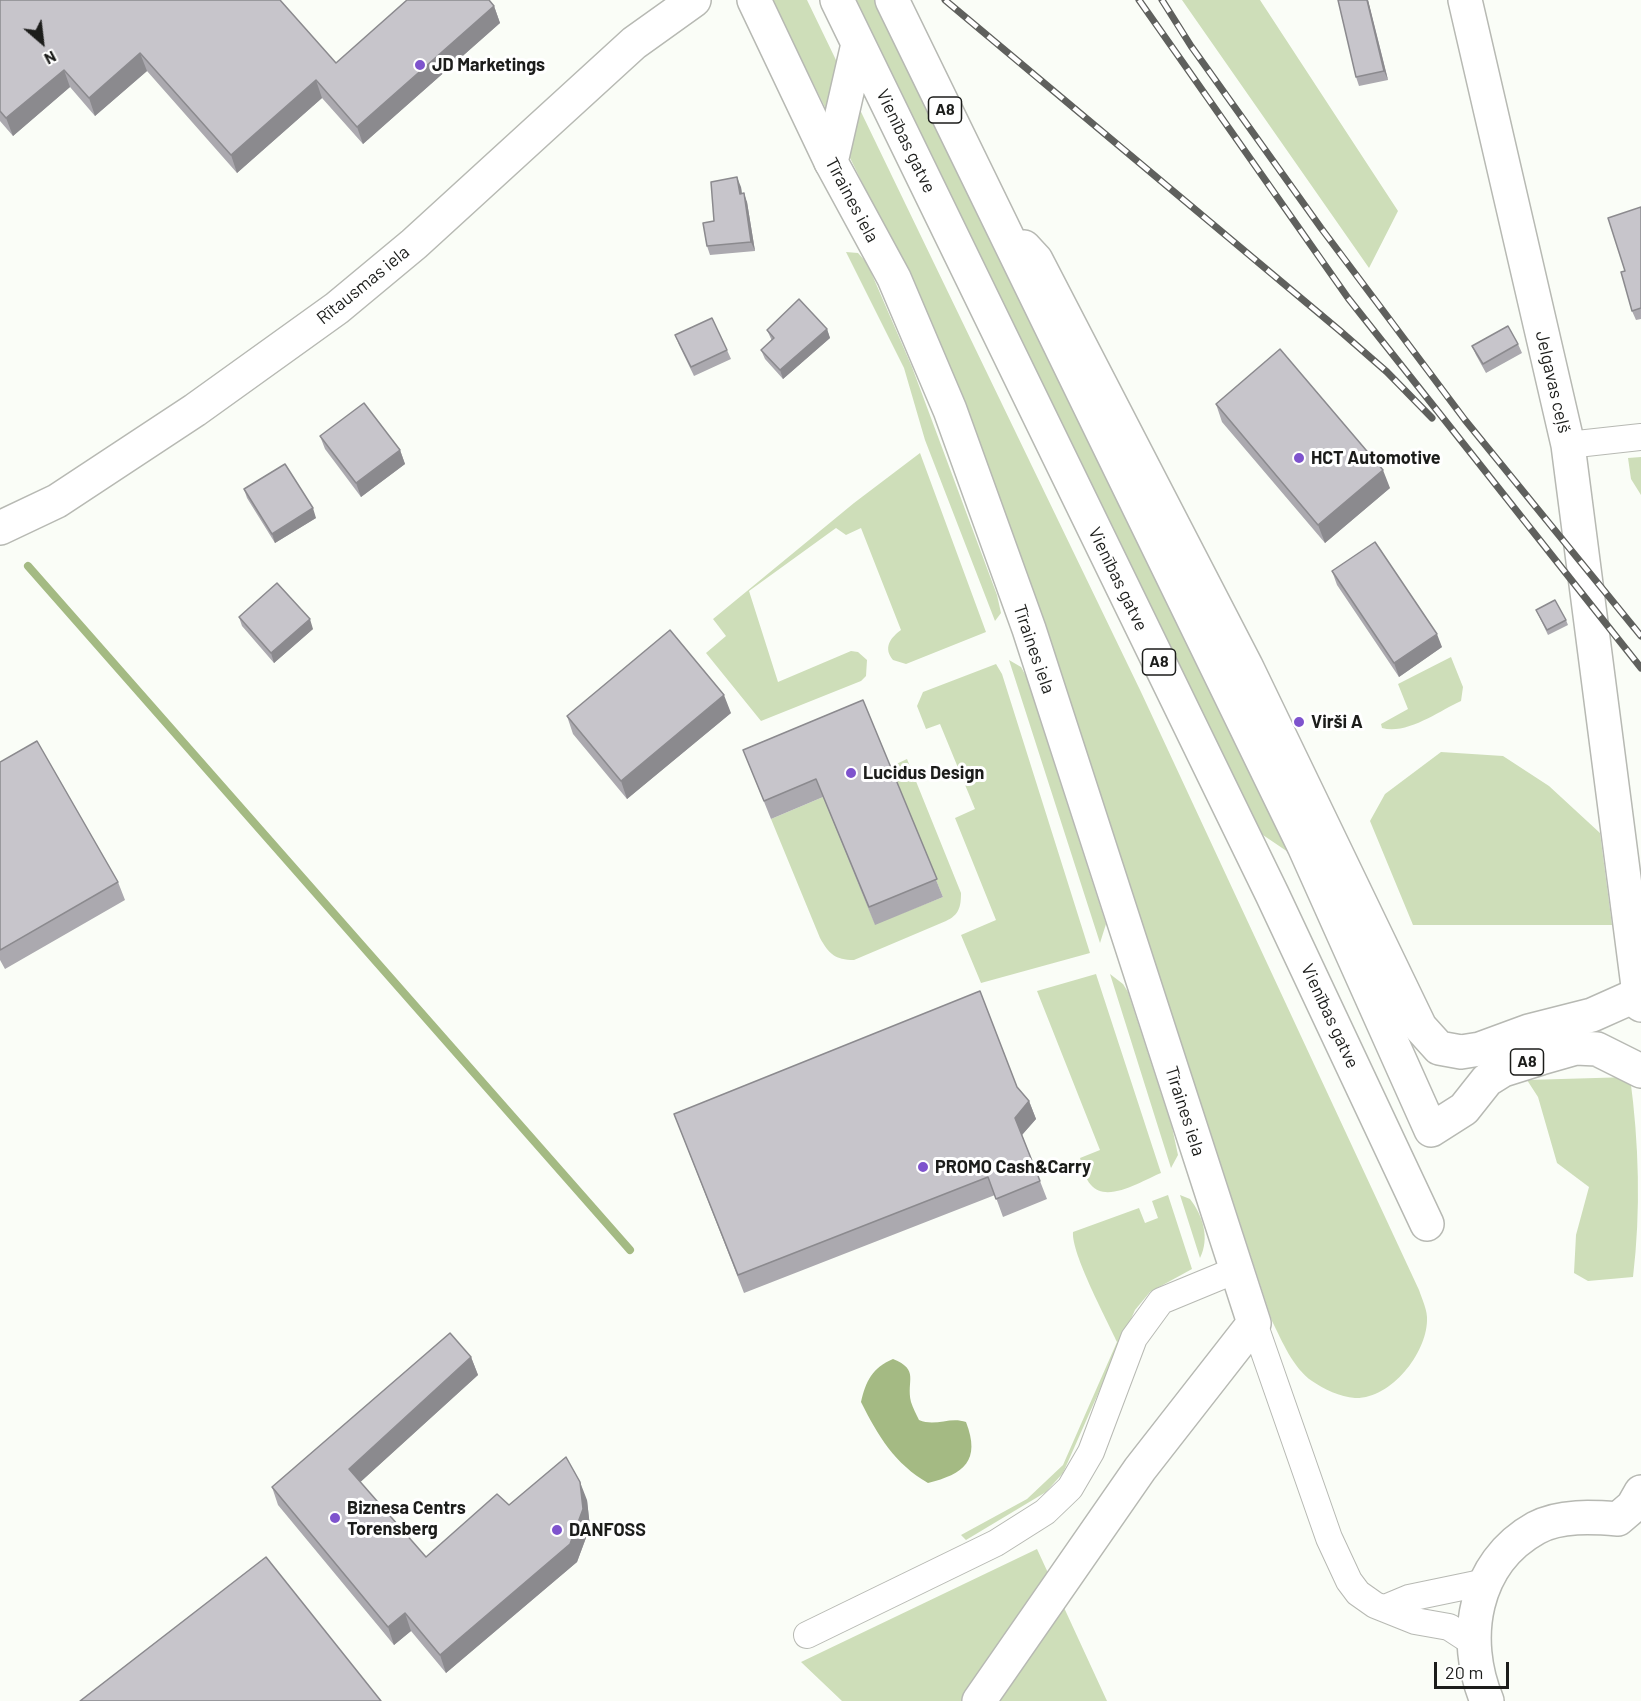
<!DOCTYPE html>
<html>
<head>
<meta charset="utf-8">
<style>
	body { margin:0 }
	#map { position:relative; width:1641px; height:1701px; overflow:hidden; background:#fafdf7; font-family:Barlow,sans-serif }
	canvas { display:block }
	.north { position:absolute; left:12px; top:12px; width:60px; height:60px; -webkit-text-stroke:4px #fff; paint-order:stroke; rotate:152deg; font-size:16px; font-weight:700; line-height:24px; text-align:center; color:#1c1d1b }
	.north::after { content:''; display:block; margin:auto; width:21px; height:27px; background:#1c1d1b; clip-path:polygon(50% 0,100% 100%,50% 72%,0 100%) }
	.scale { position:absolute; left:1434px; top:1662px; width:75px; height:27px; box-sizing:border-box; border:3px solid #1c1d1b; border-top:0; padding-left:8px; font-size:18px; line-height:21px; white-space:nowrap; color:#1c1d1b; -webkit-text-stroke:4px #fff; paint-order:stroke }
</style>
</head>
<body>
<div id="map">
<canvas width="1641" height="1701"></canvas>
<div class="north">N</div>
<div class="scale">20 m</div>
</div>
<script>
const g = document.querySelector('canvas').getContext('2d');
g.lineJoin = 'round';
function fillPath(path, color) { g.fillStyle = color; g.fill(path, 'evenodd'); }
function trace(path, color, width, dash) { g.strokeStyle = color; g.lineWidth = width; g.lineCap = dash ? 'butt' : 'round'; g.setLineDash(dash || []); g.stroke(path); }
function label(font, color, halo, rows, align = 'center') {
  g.font = font + ' Barlow,sans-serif'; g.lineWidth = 6; g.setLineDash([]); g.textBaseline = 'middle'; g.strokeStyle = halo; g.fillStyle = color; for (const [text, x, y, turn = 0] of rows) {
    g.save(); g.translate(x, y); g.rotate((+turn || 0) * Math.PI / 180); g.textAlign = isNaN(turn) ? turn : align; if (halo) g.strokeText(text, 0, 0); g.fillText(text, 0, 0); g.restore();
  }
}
fillPath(new Path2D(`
	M 772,0 L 807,0 L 1141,692 L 1419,1290 C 1422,1299 1428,1311 1427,1321 C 1426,1354 1391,1399 1355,1398 C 1340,1397 1324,1389 1312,1381 C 1293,1368 1282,1341 1272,1321 L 1063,681 L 959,392 L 893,245 Z
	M 854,0 L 876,0 L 1080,413 L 1288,852 L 1260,833 Z
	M 1182,0 L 1260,0 L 1398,211 L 1369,268 Z
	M 846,252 L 858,253 L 867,263 L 912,367 L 997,595 L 1001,613 L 995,621 L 925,440 L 904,368 Z
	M 920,453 L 986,632 L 906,664 L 893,660 C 883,648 890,638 901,630 L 861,528 L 846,535 L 836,528 L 749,591 L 778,682 L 851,651 L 858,652 L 867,660 L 866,676 L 861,681 L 761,721 L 706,653 L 726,636 L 713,619 L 854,503 Z
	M 1641,457 L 1641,495 L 1631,479 L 1628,458 Z
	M 1451,657 L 1463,687 L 1461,701 C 1439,711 1407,735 1382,728 L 1381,724 L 1408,709 L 1398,684 Z
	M 1009,660 L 1021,667 L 1026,676 L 1106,924 L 1100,943 Z
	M 996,664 L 1002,674 L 1090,953 L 981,983 L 961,935 L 996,920 L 955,818 L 975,809 L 940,724 L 926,729 L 917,706 L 923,692 Z
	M 1441,752 L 1503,756 L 1549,786 L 1600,833 L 1612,925 L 1413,925 L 1370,821 L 1385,794 Z
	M 907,759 L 961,893 C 961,907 959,915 946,921 L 854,960 C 835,960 829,954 820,938 L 771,819 L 823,797 L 875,924 L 943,897 L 890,767 Z
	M 1096,974 L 1161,1173 C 1143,1180 1107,1204 1091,1185 C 1085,1179 1083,1167 1080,1158 L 1100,1150 L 1037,991 Z
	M 1110,974 L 1123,984 L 1128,992 L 1172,1127 L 1178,1155 L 1171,1168 Z
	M 1630,1077 C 1639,1143 1641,1211 1633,1277 L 1588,1281 L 1574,1273 L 1576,1235 L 1589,1187 L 1557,1163 L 1538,1097 L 1527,1080 Z
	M 1168,1195 L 1192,1269 L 1150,1292 L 1135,1310 L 1063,1473 L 1046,1492 L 966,1540 L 961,1535 L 1027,1499 L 1063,1465 L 1117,1342 C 1107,1320 1071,1253 1073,1232 L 1139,1208 L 1145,1223 L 1158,1218 L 1152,1201 Z
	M 1180,1195 L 1190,1199 C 1203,1216 1210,1238 1200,1258 Z
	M 1037,1549 L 1107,1701 L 842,1701 L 801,1662 Z`), '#cedeb9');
fillPath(new Path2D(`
	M 893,1359 C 920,1370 906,1380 911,1402 C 913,1408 916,1414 919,1420 C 936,1427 950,1416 966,1422 C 981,1461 964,1474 928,1483 C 895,1464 878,1436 861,1402 C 866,1381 872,1368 893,1359 Z`), '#a4ba83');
trace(new Path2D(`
	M 28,566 L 630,1250`), '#a4ba83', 8);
const street = new Path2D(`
	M 1568,445 L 1641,437
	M 1254,1323 L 1329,1538 L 1349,1581 L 1358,1593 L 1375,1605 L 1415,1621 L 1449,1627 L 1472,1642
	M 1385,1608 L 1409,1598 L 1486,1582
	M 807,1635 L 996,1543 L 1045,1512 L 1070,1488 L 1091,1452 L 1134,1338 L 1161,1301 L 1236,1270`);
const secondary = new Path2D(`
	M 754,0 L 831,162
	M 1024,247 L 1036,260 L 1246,666 L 1420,1027 L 1439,1048 L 1461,1052 L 1480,1049 L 1529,1031 L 1592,1015 L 1639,994 L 1568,445 L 1465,0
	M 0,528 L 57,501 L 195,410 L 337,308 L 414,244 L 634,43 L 694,0`);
const highway = new Path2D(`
	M 837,0 L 1272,894 L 1427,1224
	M 892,0 L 1304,846 L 1431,1130 L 1464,1109 L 1487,1080 L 1503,1070 L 1541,1058 L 1576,1048 L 1597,1049 L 1641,1071
	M 858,44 L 831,162 L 894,278 L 950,410 L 1029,629 L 1254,1323 L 1140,1469 L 979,1701
	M 1639,994 L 1641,1005
	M 1487,1701 C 1461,1639 1473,1563 1536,1528 C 1560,1515 1593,1517 1618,1519 L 1633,1506 L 1641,1492`);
trace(street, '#b7b9b3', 28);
trace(secondary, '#b7b9b3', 36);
trace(highway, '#b7b9b3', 36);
trace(street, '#fff', 26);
trace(secondary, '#fff', 33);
trace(highway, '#fff', 33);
const rail = new Path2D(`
	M 945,0 L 1339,330 L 1387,372 L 1432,418
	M 1139,0 L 1348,298 L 1641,668
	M 1162,0 L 1191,46 L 1321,228 L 1465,420 L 1641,636`);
trace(rail, '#5f605d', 7);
trace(rail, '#fff', 4.5, [14]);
fillPath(new Path2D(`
	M 0,0 L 336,63 L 494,6 L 500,23 L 363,144 L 322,98 L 237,173 L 147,71 L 95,116 L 70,87 L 13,136 L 0,121 Z
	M 1368,0 L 1388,80 L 1359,86 L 1356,77 Z
	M 741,187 L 742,194 L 747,202 L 755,251 L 710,255 L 707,246 L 714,221 Z
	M 1641,207 L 1641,319 L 1636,320 L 1632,311 L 1625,271 Z
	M 827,329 L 830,338 L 783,379 L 765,359 L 761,350 L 772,341 L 767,330 Z
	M 675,335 L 727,350 L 731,359 L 694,376 L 679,345 Z
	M 1518,344 L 1522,353 L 1486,373 L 1476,355 L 1472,346 Z
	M 1216,404 L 1390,488 L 1325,543 L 1222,422 Z
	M 320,436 L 400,450 L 405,464 L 361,497 L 325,449 Z
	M 244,489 L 316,518 L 275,543 L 247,498 Z
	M 1332,571 L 1442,647 L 1399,677 L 1337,585 Z
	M 1536,610 L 1566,620 L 1568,625 L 1548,635 Z
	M 239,617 L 313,629 L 274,663 L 242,626 Z
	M 863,700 L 943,897 L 875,925 L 823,797 L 771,819 L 743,750 Z
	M 731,713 L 627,799 L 573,734 L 567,716 Z
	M 0,762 L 118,882 L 125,900 L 5,969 L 0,960 Z
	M 1017,1087 L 1029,1101 L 1036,1119 L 1022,1135 L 1047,1199 L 1003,1217 L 995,1195 L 744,1293 L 674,1114 Z
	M 471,1357 L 478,1375 L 360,1482 L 426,1557 L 509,1505 L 587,1500 L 590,1527 L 577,1562 L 446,1673 L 411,1631 L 394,1645 L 278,1505 L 272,1487 Z`), '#aba9af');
fillPath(new Path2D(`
	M 1367,0 L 1368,0 L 1388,80 L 1384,71 Z
	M 494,6 L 500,23 L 363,144 L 357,127 Z
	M 140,53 L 147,71 L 95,116 L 89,98 Z
	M 64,70 L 70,87 L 13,136 L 6,118 Z
	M 316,80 L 322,98 L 237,173 L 231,155 Z
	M 737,177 L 741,187 L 743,203 L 740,194 Z
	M 744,193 L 747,202 L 755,251 L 751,242 Z
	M 827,329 L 830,338 L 783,379 L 780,370 Z
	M 400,450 L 405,464 L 361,497 L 356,483 Z
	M 1383,470 L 1390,488 L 1325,543 L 1318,525 Z
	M 313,508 L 316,518 L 275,543 L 272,534 Z
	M 310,619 L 313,629 L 274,663 L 271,653 Z
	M 1437,634 L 1442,647 L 1399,677 L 1394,663 Z
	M 724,695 L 731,713 L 627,799 L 621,781 Z
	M 1029,1101 L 1036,1119 L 1021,1136 L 1015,1118 Z
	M 471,1357 L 478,1375 L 355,1487 L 349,1469 Z
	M 580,1482 L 587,1500 L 590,1527 L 577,1562 L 446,1673 L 440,1655 Z
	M 405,1613 L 411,1631 L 394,1645 L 388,1627 Z`), '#8b8a8e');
const building = new Path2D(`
	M 0,0 L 280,0 L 336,63 L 407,0 L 489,0 L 494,6 L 357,127 L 316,80 L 231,155 L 140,53 L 89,98 L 64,70 L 6,118 L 0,111 Z
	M 1338,0 L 1367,0 L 1384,71 L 1356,77 Z
	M 737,177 L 740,194 L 744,193 L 751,242 L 707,246 L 703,223 L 714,221 L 711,182 Z
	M 1641,207 L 1641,308 L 1632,311 L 1621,272 L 1625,271 L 1608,218 Z
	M 799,299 L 827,329 L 780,370 L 761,350 L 774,338 L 767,330 Z
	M 712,318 L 727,350 L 691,367 L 675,335 Z
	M 1508,326 L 1518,344 L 1483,364 L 1472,346 Z
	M 1280,349 L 1383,470 L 1318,525 L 1216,404 Z
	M 364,403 L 400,450 L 356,483 L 320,436 Z
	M 285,464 L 313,508 L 272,534 L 244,489 Z
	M 1375,542 L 1437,634 L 1394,663 L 1332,571 Z
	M 277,583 L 310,619 L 271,653 L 239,617 Z
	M 1555,600 L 1566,620 L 1547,630 L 1536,610 Z
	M 670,630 L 724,695 L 621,781 L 567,716 Z
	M 863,700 L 937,879 L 869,907 L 816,779 L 764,801 L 743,750 Z
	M 37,741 L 118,882 L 0,950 L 0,762 Z
	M 980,991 L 1017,1087 L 1029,1101 L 1015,1118 L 1040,1181 L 996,1199 L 988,1177 L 738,1275 L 674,1114 Z
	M 450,1333 L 471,1357 L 349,1469 L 426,1557 L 497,1494 L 509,1505 L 566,1457 L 580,1482 L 583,1509 L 570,1544 L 440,1655 L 405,1613 L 388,1627 L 272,1487 Z
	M 266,1557 L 381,1701 L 80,1701 Z`);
fillPath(building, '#c7c5cb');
trace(building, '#8b8a8e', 1.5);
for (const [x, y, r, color] of [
	[420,65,6,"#7e53cd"],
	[1299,458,6,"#7e53cd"],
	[1299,722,6,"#7e53cd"],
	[851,773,6,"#7e53cd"],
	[923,1167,6,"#7e53cd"],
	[335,1518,6,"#7e53cd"],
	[557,1530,6,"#7e53cd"]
]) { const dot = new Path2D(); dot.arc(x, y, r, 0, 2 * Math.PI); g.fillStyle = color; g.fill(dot); trace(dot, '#fff', 2); }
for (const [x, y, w] of [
	[945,110,33],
	[1159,662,33],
	[1527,1062,33]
]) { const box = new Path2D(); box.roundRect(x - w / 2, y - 13, w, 26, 4.5); g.fillStyle = '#fff'; g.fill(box); trace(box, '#1c1d1b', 1.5); }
label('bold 16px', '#1c1d1b', null, [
	["A8",945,110],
	["A8",1159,662],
	["A8",1527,1062]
]);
label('bold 18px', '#1c1d1b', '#fff', [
	["JD Marketings",432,65],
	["HCT Automotive",1311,458],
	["Virši A",1311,722],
	["Lucidus Design",863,773],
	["PROMO Cash&Carry",935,1167],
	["Biznesa Centrs",347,1508],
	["Torensberg",347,1529],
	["DANFOSS",569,1530]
], 'left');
label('18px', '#1c1d1b', '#fff', [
	["Vienības gatve",906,141,64],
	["Tīraines iela",852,200,62],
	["Rītausmas iela",363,285,-39],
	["Jelgavas ceļš",1553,382,77],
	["Vienības gatve",1118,579,64],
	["Tīraines iela",1034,649,71],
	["Vienības gatve",1330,1016,65],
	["Tīraines iela",1185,1111,72]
]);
</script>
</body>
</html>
